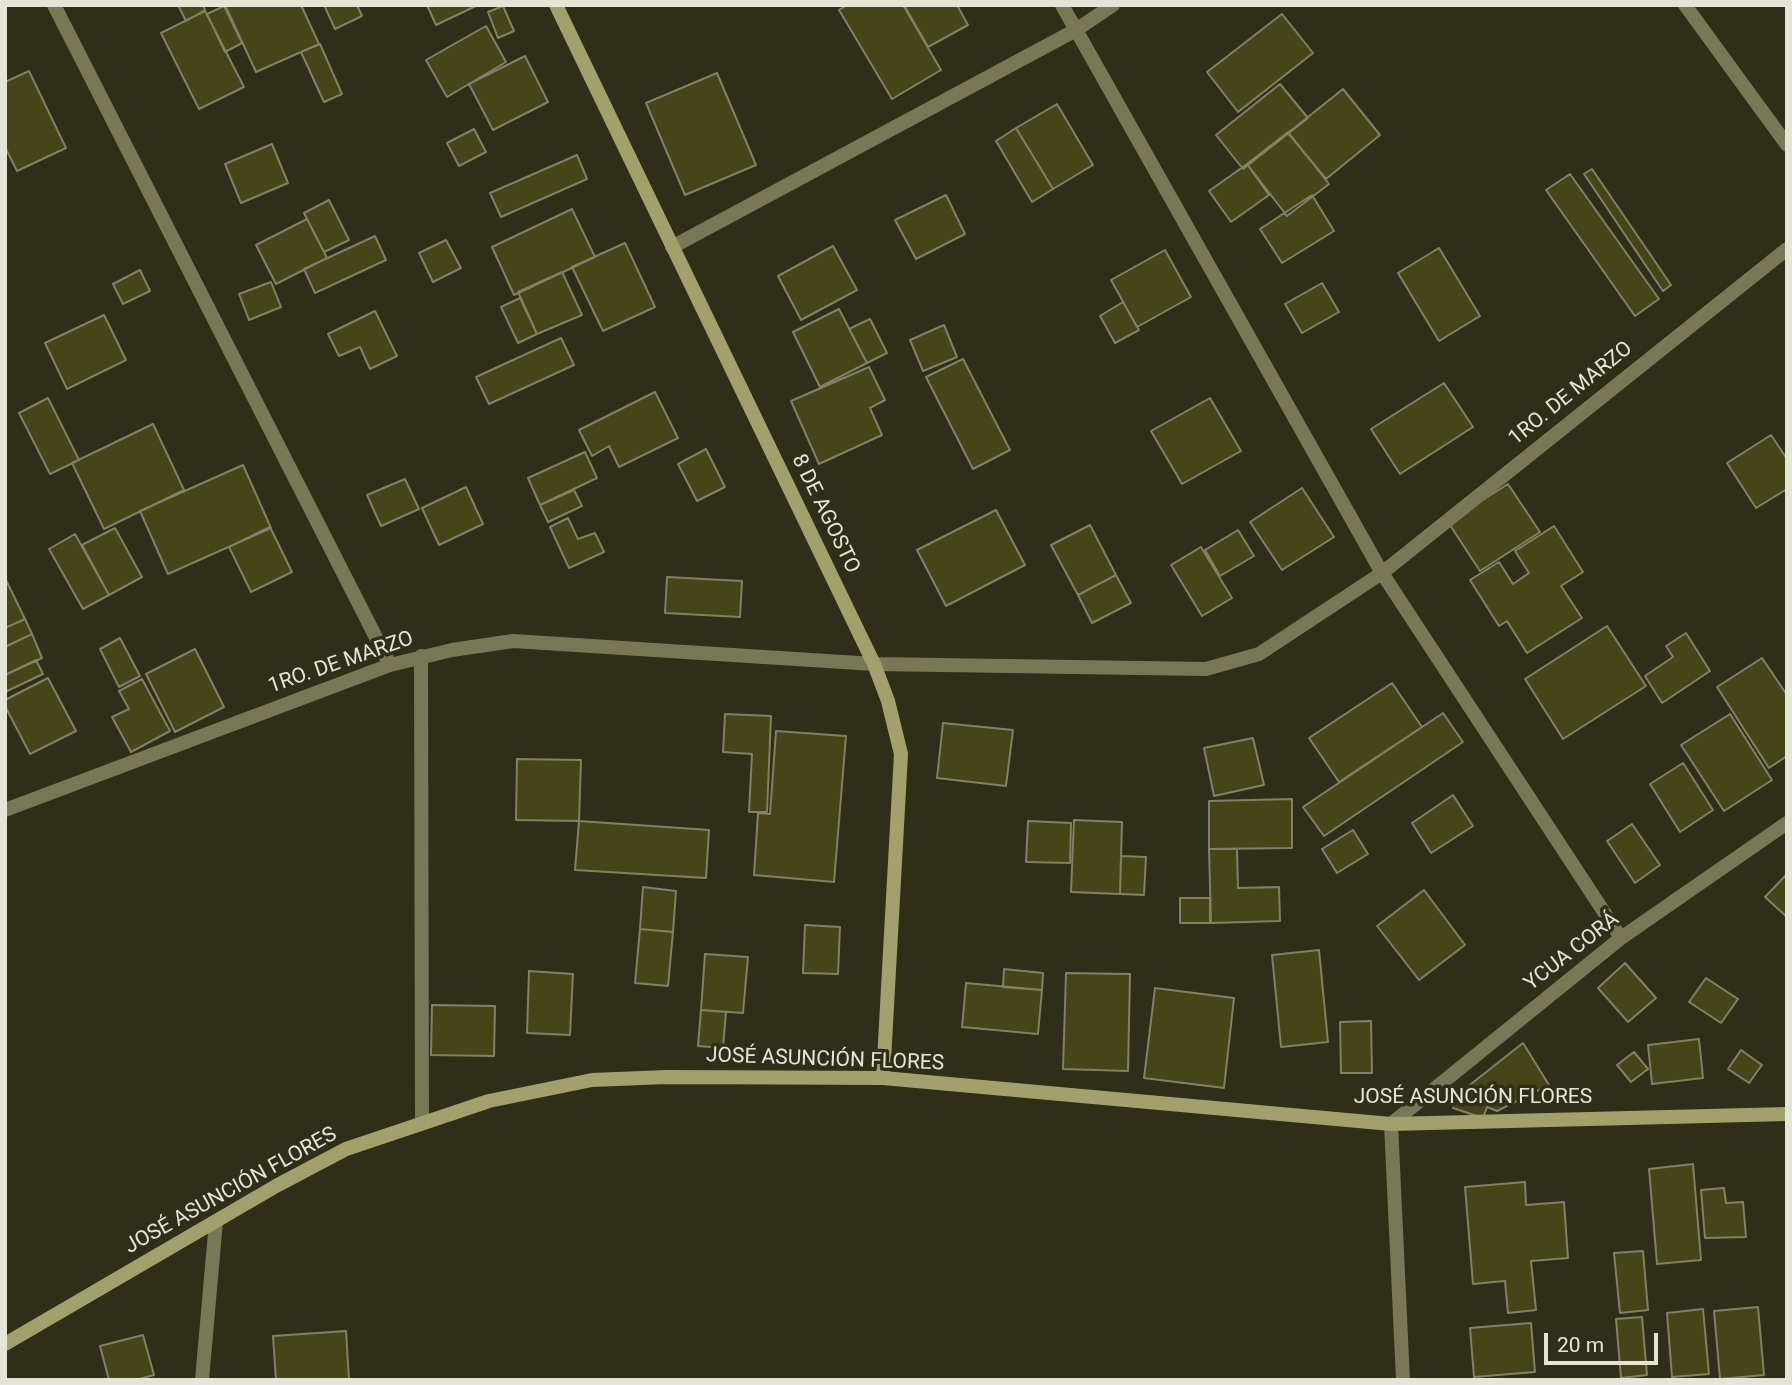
<!DOCTYPE html>
<html>
<head>
<meta charset="utf-8">
<style>
	body { margin:0 }
	#map { position:relative; width:1792px; height:1385px; overflow:hidden; background:#2f2e18; font-family:Roboto,sans-serif }
	canvas { display:block }
	.frame { position:absolute; inset:0; border:7px solid #e5e5d7; pointer-events:none }
	.scale { position:absolute; left:1544px; top:1333px; width:114px; height:32px; box-sizing:border-box; border:4px solid #e5e5d7; border-top:0; padding-left:9px; font-size:21px; line-height:24px; white-space:nowrap; color:#e5e5d7; -webkit-text-stroke:5px #2f2e18; paint-order:stroke }
</style>
</head>
<body>
<div id="map">
<canvas width="1792" height="1385"></canvas>
<div class="frame"></div>
<div class="scale">20 m</div>
</div>
<script>
const g = document.querySelector('canvas').getContext('2d');
g.lineJoin = 'round';
function fillPath(path, color) { g.fillStyle = color; g.fill(path, 'evenodd'); }
function trace(path, color, width, dash) { g.strokeStyle = color; g.lineWidth = width; g.lineCap = dash ? 'butt' : 'round'; g.setLineDash(dash || []); g.stroke(path); }
function label(font, color, halo, rows, align = 'center') {
  g.font = font + ' Roboto,sans-serif'; g.lineWidth = 7; g.setLineDash([]); g.textBaseline = 'middle'; g.strokeStyle = halo; g.fillStyle = color; for (const [text, x, y, turn = 0] of rows) {
    g.save(); g.translate(x, y); g.rotate((+turn || 0) * Math.PI / 180); g.textAlign = isNaN(turn) ? turn : align; if (halo) g.strokeText(text, 0, 0); g.fillText(text, 0, 0); g.restore();
  }
}
const building = new Path2D(`
	M 178,5 L 203,5 L 205,10 L 186,21 Z
	M 225,5 L 301,5 L 319,44 L 256,72 Z
	M 324,5 L 357,5 L 362,16 L 335,29 Z
	M 427,5 L 478,5 L 436,25 Z
	M 847,5 L 903,5 L 941,70 L 892,99 L 839,10 Z
	M 904,5 L 957,5 L 968,25 L 928,47 Z
	M 224,6 L 242,43 L 225,52 L 207,14 Z
	M 503,6 L 514,31 L 498,38 L 488,12 Z
	M 205,11 L 244,87 L 199,109 L 161,33 Z
	M 1282,14 L 1313,53 L 1238,112 L 1207,72 Z
	M 486,26 L 506,62 L 447,97 L 426,60 Z
	M 320,44 L 342,94 L 324,102 L 301,52 Z
	M 525,56 L 548,102 L 493,130 L 469,84 Z
	M 29,71 L 66,148 L 17,171 L 5,147 L 5,82 Z
	M 717,73 L 756,165 L 685,195 L 646,103 Z
	M 1280,84 L 1308,118 L 1243,169 L 1216,135 Z
	M 1343,89 L 1380,135 L 1326,179 L 1288,133 Z
	M 1057,104 L 1093,165 L 1053,189 L 1016,128 Z
	M 1016,128 L 1053,189 L 1032,202 L 996,141 Z
	M 474,129 L 486,152 L 459,166 L 447,143 Z
	M 1288,132 L 1329,184 L 1287,216 L 1247,164 Z
	M 272,144 L 288,183 L 241,203 L 225,164 Z
	M 577,155 L 587,179 L 501,217 L 490,193 Z
	M 1247,164 L 1269,195 L 1231,222 L 1209,191 Z
	M 1592,169 L 1671,285 L 1663,291 L 1584,174 Z
	M 1570,174 L 1659,299 L 1635,316 L 1546,190 Z
	M 946,195 L 965,234 L 916,259 L 895,220 Z
	M 1312,195 L 1334,231 L 1282,263 L 1260,229 Z
	M 329,200 L 349,240 L 324,252 L 304,213 Z
	M 572,209 L 595,257 L 514,295 L 492,247 Z
	M 307,219 L 327,258 L 276,284 L 256,245 Z
	M 375,236 L 386,260 L 315,293 L 304,269 Z
	M 446,240 L 461,268 L 433,282 L 419,253 Z
	M 625,243 L 655,307 L 603,331 L 572,267 Z
	M 833,246 L 857,290 L 801,320 L 778,276 Z
	M 1439,248 L 1480,316 L 1439,341 L 1398,273 Z
	M 1165,250 L 1191,297 L 1137,327 L 1111,280 Z
	M 140,270 L 150,291 L 123,304 L 113,284 Z
	M 562,272 L 582,315 L 537,334 L 518,292 Z
	M 271,282 L 281,307 L 249,320 L 239,294 Z
	M 1322,283 L 1339,312 L 1302,333 L 1285,304 Z
	M 520,298 L 537,334 L 518,343 L 501,307 Z
	M 1123,302 L 1139,330 L 1115,343 L 1100,316 Z
	M 839,309 L 867,363 L 820,387 L 793,332 Z
	M 375,311 L 397,356 L 370,369 L 360,347 L 339,356 L 328,334 Z
	M 104,315 L 126,360 L 67,389 L 45,343 Z
	M 870,319 L 887,353 L 867,363 L 849,329 Z
	M 944,325 L 957,357 L 923,371 L 910,340 Z
	M 561,338 L 574,365 L 489,404 L 476,377 Z
	M 963,359 L 1010,450 L 973,469 L 926,377 Z
	M 869,367 L 885,400 L 870,408 L 882,435 L 819,464 L 791,401 Z
	M 1444,383 L 1473,427 L 1400,474 L 1371,429 Z
	M 655,392 L 678,438 L 619,467 L 609,446 L 592,456 L 579,430 Z
	M 48,398 L 79,460 L 50,474 L 19,413 Z
	M 1210,398 L 1241,451 L 1182,484 L 1151,431 Z
	M 153,424 L 184,490 L 104,529 L 72,463 Z
	M 1771,435 L 1787,459 L 1787,489 L 1756,508 L 1727,463 Z
	M 706,449 L 725,487 L 697,501 L 678,464 Z
	M 585,452 L 597,478 L 540,505 L 528,478 Z
	M 243,465 L 271,528 L 168,574 L 140,511 Z
	M 405,479 L 419,509 L 381,526 L 367,495 Z
	M 1508,484 L 1540,532 L 1480,571 L 1448,522 Z
	M 466,487 L 483,524 L 439,545 L 422,508 Z
	M 1302,488 L 1334,537 L 1282,570 L 1250,522 Z
	M 574,490 L 582,506 L 548,522 L 540,505 Z
	M 996,510 L 1025,565 L 946,606 L 917,550 Z
	M 568,518 L 578,539 L 595,533 L 604,552 L 569,568 L 550,527 Z
	M 1090,525 L 1116,575 L 1078,595 L 1051,545 Z
	M 1554,526 L 1583,572 L 1561,586 L 1582,618 L 1527,653 L 1507,621 L 1499,626 L 1470,580 L 1499,562 L 1513,584 L 1529,573 L 1515,551 Z
	M 270,527 L 292,572 L 251,592 L 229,547 Z
	M 115,528 L 142,577 L 109,595 L 82,545 Z
	M 1238,530 L 1254,556 L 1220,576 L 1205,550 Z
	M 75,534 L 109,595 L 83,609 L 49,549 Z
	M 1201,547 L 1232,598 L 1202,616 L 1171,565 Z
	M 1116,575 L 1131,603 L 1092,623 L 1078,595 Z
	M 667,577 L 742,581 L 740,617 L 665,613 Z
	M 5,578 L 25,619 L 5,628 Z
	M 25,619 L 32,634 L 5,647 L 5,628 Z
	M 1607,626 L 1646,686 L 1563,739 L 1525,679 Z
	M 1686,633 L 1710,671 L 1662,703 L 1645,676 L 1673,657 L 1666,646 Z
	M 32,634 L 42,658 L 5,675 L 5,647 Z
	M 120,638 L 140,676 L 119,687 L 100,649 Z
	M 195,649 L 224,707 L 175,732 L 146,674 Z
	M 1762,658 L 1787,695 L 1787,756 L 1769,768 L 1717,687 Z
	M 36,660 L 43,674 L 5,692 L 5,675 Z
	M 48,678 L 76,731 L 30,754 L 5,706 L 5,700 Z
	M 142,679 L 170,731 L 131,752 L 112,717 L 129,709 L 119,691 Z
	M 1392,683 L 1422,727 L 1339,782 L 1309,738 Z
	M 1443,713 L 1463,742 L 1324,836 L 1303,807 Z
	M 725,714 L 771,716 L 767,812 L 749,812 L 752,754 L 723,752 Z
	M 1730,714 L 1772,780 L 1724,811 L 1681,745 Z
	M 943,723 L 1013,730 L 1006,786 L 937,778 Z
	M 776,731 L 846,736 L 834,882 L 754,875 L 758,813 L 770,814 Z
	M 1253,738 L 1264,785 L 1214,796 L 1204,748 Z
	M 517,759 L 581,760 L 579,821 L 516,820 Z
	M 1683,763 L 1713,810 L 1680,832 L 1650,784 Z
	M 1453,795 L 1473,826 L 1431,853 L 1412,823 Z
	M 1292,799 L 1292,848 L 1209,849 L 1209,801 Z
	M 1074,820 L 1122,822 L 1120,894 L 1071,892 Z
	M 579,821 L 709,830 L 706,878 L 575,870 Z
	M 1028,821 L 1071,823 L 1070,863 L 1026,862 Z
	M 1632,824 L 1660,865 L 1635,883 L 1607,841 Z
	M 1353,830 L 1368,854 L 1337,873 L 1322,849 Z
	M 1209,849 L 1237,849 L 1238,888 L 1279,887 L 1280,921 L 1211,923 Z
	M 1121,856 L 1146,857 L 1144,895 L 1120,894 Z
	M 1787,874 L 1787,917 L 1765,897 Z
	M 643,887 L 676,891 L 673,932 L 640,929 Z
	M 1424,890 L 1465,945 L 1419,980 L 1377,926 Z
	M 1180,898 L 1210,898 L 1210,923 L 1180,923 Z
	M 805,925 L 840,927 L 838,974 L 803,973 Z
	M 640,929 L 673,932 L 668,986 L 635,983 Z
	M 1319,950 L 1328,1042 L 1281,1047 L 1272,955 Z
	M 705,954 L 748,957 L 743,1013 L 701,1010 Z
	M 1625,963 L 1656,998 L 1628,1022 L 1598,988 Z
	M 1004,969 L 1043,973 L 1042,990 L 1003,987 Z
	M 529,971 L 573,974 L 570,1035 L 527,1033 Z
	M 1066,973 L 1130,974 L 1128,1071 L 1063,1069 Z
	M 1706,978 L 1738,999 L 1721,1023 L 1689,1002 Z
	M 966,983 L 1042,990 L 1038,1034 L 962,1027 Z
	M 1155,988 L 1234,998 L 1224,1088 L 1144,1078 Z
	M 432,1005 L 495,1006 L 494,1056 L 431,1055 Z
	M 701,1010 L 726,1012 L 723,1048 L 698,1046 Z
	M 1371,1021 L 1372,1073 L 1341,1073 L 1340,1022 Z
	M 1699,1039 L 1703,1078 L 1652,1084 L 1648,1045 Z
	M 1523,1043 L 1549,1085 L 1497,1111 L 1487,1107 L 1483,1118 L 1453,1108 L 1457,1095 Z
	M 1741,1050 L 1762,1065 L 1749,1083 L 1728,1069 Z
	M 1634,1052 L 1648,1069 L 1631,1082 L 1617,1065 Z
	M 1693,1164 L 1701,1260 L 1657,1264 L 1649,1169 Z
	M 1525,1182 L 1526,1205 L 1564,1202 L 1568,1258 L 1531,1261 L 1536,1310 L 1508,1313 L 1505,1281 L 1473,1284 L 1465,1187 Z
	M 1724,1188 L 1726,1203 L 1743,1202 L 1746,1237 L 1705,1238 L 1701,1190 Z
	M 1643,1251 L 1648,1310 L 1620,1313 L 1614,1253 Z
	M 1758,1307 L 1764,1375 L 1720,1379 L 1714,1311 Z
	M 1703,1309 L 1709,1374 L 1672,1377 L 1667,1313 Z
	M 1642,1317 L 1647,1375 L 1621,1378 L 1616,1319 Z
	M 1531,1323 L 1535,1372 L 1474,1377 L 1470,1328 Z
	M 346,1331 L 349,1380 L 276,1380 L 273,1336 Z
	M 143,1335 L 154,1375 L 135,1380 L 109,1380 L 100,1346 Z`);
fillPath(building, '#464518');
trace(building, '#818168', 2);
trace(new Path2D(`
	M 202,1380 L 216,1221`), '#787756', 14);
trace(new Path2D(`
	M 54,5 L 390,665
	M 1062,5 L 1382,573 L 1621,938
	M 1685,5 L 1787,145
	M 672,247 L 1076,30 L 1113,5
	M 421,656 L 422,1123
	M 5,810 L 390,665 L 452,650 L 513,641 L 874,664 L 1206,669 L 1259,654 L 1382,573 L 1787,249
	M 1403,1380 L 1391,1124 L 1621,938 L 1787,823`), '#787756', 14);
trace(new Path2D(`
	M 556,5 L 874,664 L 888,701 L 901,754 L 883,1078
	M 5,1344 L 276,1186 L 346,1149 L 489,1101 L 592,1080 L 667,1077 L 883,1078 L 1391,1124 L 1787,1114`), '#a2a16b', 14);
label('21px', '#e5e5d7', '#2f2e18', [
	["1RO. DE MARZO",1571,394,-39],
	["8 DE AGOSTO",825,514,64],
	["1RO. DE MARZO",341,663,-19],
	["YCUA CORÁ",1572,952,-38],
	["JOSÉ ASUNCIÓN FLORES",825,1060,2],
	["JOSÉ ASUNCIÓN FLORES",1473,1098],
	["JOSÉ ASUNCIÓN FLORES",231,1191,-29]
]);
</script>
</body>
</html>
